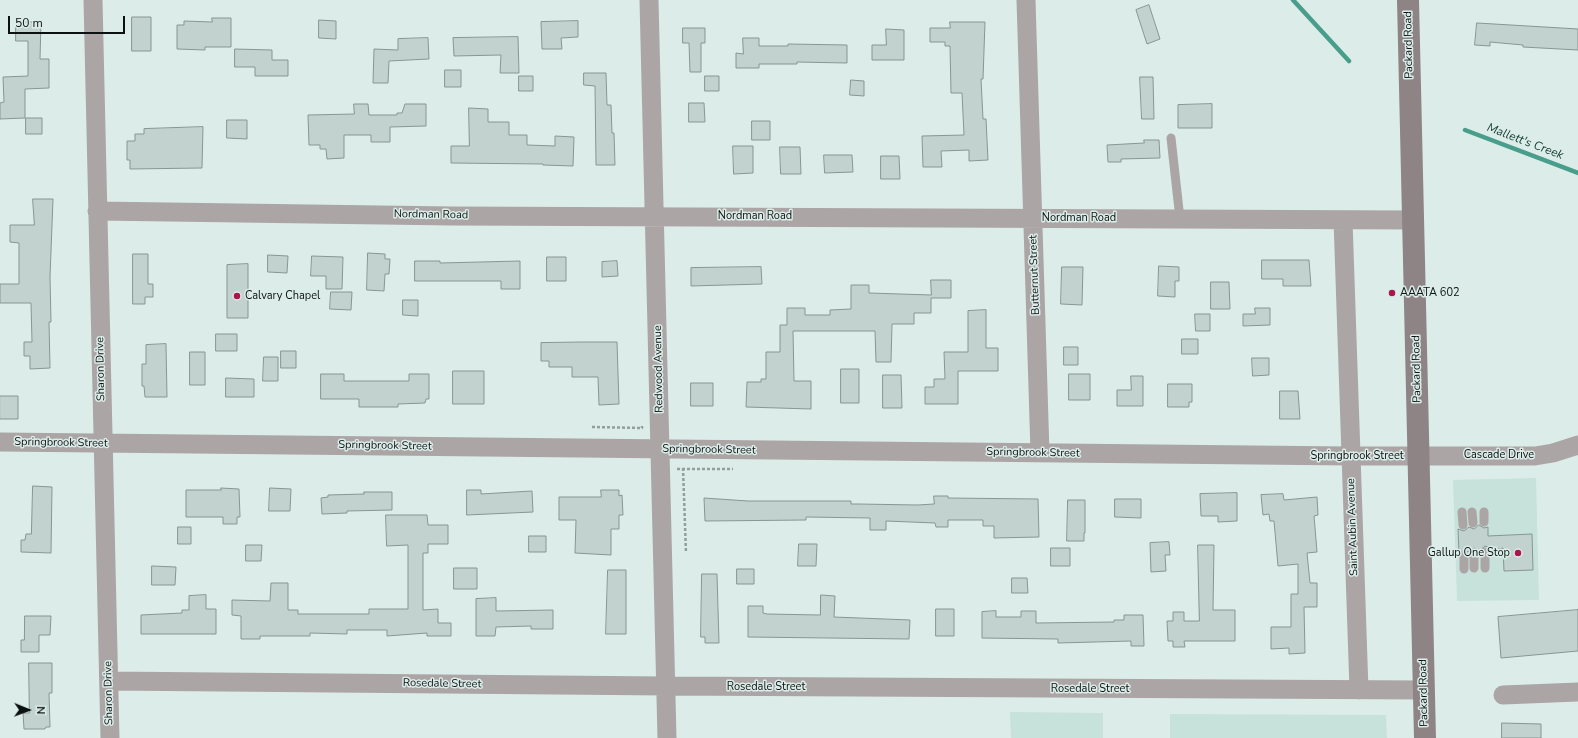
<!DOCTYPE html>
<html>
<head>
<meta charset="utf-8">
<style>
	body { margin:0 }
	#map { position:relative; width:1578px; height:738px; overflow:hidden; background:#dcede9; font-family:"Nunito Sans",sans-serif }
	canvas { display:block }
	.north { position:absolute; left:8px; top:690px; width:40px; height:40px; -webkit-text-stroke:3px #dcede9; paint-order:stroke; rotate:91deg; font-size:11px; font-weight:700; line-height:16px; text-align:center; color:#0b1110 }
	.north::after { content:''; display:block; margin:auto; width:14px; height:18px; background:#0b1110; clip-path:polygon(50% 0,100% 100%,50% 72%,0 100%) }
	.scale { position:absolute; left:8px; top:16px; width:117px; height:18px; box-sizing:border-box; border:2px solid #0b1110; border-top:0; padding-left:5px; font-size:12px; line-height:14px; white-space:nowrap; color:#0b1110; -webkit-text-stroke:3px #dcede9; paint-order:stroke }
</style>
</head>
<body>
<div id="map">
<canvas width="1578" height="738"></canvas>
<div class="north">N</div>
<div class="scale">50 m</div>
</div>
<script>
const g = document.querySelector('canvas').getContext('2d');
g.lineJoin = 'round';
function fillPath(path, color) { g.fillStyle = color; g.fill(path, 'evenodd'); }
function trace(path, color, width, dash) { g.strokeStyle = color; g.lineWidth = width; g.lineCap = dash ? 'butt' : 'round'; g.setLineDash(dash || []); g.stroke(path); }
function label(font, color, halo, rows, align = 'center') {
  g.font = font + ' "Nunito Sans",sans-serif'; g.lineWidth = 3; g.setLineDash([]); g.textBaseline = 'middle'; g.strokeStyle = halo; g.fillStyle = color; for (const [text, x, y, turn = 0] of rows) {
    g.save(); g.translate(x, y); g.rotate((+turn || 0) * Math.PI / 180); g.textAlign = isNaN(turn) ? turn : align; if (halo) g.strokeText(text, 0, 0); g.fillText(text, 0, 0); g.restore();
  }
}
fillPath(new Path2D(`
	M 1536,478 L 1539,600 L 1457,601 L 1453,480 Z
	M 1010,712 L 1103,713 L 1103,738 L 1011,738 Z
	M 1170,714 L 1386,715 L 1387,738 L 1170,738 Z`), '#c7e1db');
trace(new Path2D(`
	M 1293,0 L 1349,61
	M 1465,130 L 1578,173`), '#489d8b', 4.5);
const building = new Path2D(`
	M 1149,5 L 1160,39 L 1147,44 L 1136,10 Z
	M 132,17 L 151,17 L 151,51 L 132,51 Z
	M 212,18 L 231,18 L 231,47 L 205,47 L 205,50 L 177,49 L 177,25 L 184,25 L 184,21 L 212,22 Z
	M 319,20 L 336,21 L 336,39 L 319,38 Z
	M 578,21 L 578,37 L 561,38 L 562,49 L 542,49 L 541,22 Z
	M 16,22 L 41,22 L 40,59 L 49,59 L 49,88 L 25,89 L 25,118 L 0,119 L 0,103 L 4,102 L 3,77 L 28,76 L 28,41 L 16,41 Z
	M 950,22 L 985,22 L 983,79 L 981,79 L 983,119 L 986,119 L 988,160 L 969,161 L 969,150 L 941,151 L 942,167 L 923,167 L 922,136 L 964,135 L 962,93 L 951,93 L 950,46 L 945,46 L 945,42 L 930,42 L 930,28 L 950,28 Z
	M 1477,23 L 1578,29 L 1578,50 L 1523,47 L 1523,45 L 1490,42 L 1490,46 L 1475,45 Z
	M 683,28 L 705,28 L 705,43 L 701,43 L 701,72 L 690,72 L 689,43 L 683,43 Z
	M 886,29 L 904,30 L 904,60 L 872,60 L 872,45 L 886,45 Z
	M 518,37 L 519,73 L 500,73 L 501,55 L 454,56 L 453,38 Z
	M 428,38 L 429,59 L 389,61 L 388,83 L 373,83 L 374,49 L 398,50 L 398,39 Z
	M 743,38 L 759,38 L 759,46 L 788,46 L 788,44 L 847,45 L 847,63 L 797,62 L 797,64 L 759,64 L 759,68 L 736,68 L 736,53 L 743,54 Z
	M 235,49 L 272,50 L 272,60 L 288,60 L 288,76 L 255,76 L 255,67 L 235,67 Z
	M 445,70 L 461,70 L 461,87 L 445,87 Z
	M 584,73 L 606,73 L 607,105 L 611,105 L 612,133 L 614,133 L 615,165 L 596,165 L 595,86 L 584,85 Z
	M 519,76 L 533,76 L 533,91 L 519,91 Z
	M 705,76 L 719,76 L 719,91 L 705,91 Z
	M 1140,77 L 1153,77 L 1154,119 L 1142,119 Z
	M 851,80 L 864,81 L 864,96 L 850,95 Z
	M 689,103 L 704,103 L 705,122 L 689,122 Z
	M 354,104 L 368,104 L 369,115 L 397,115 L 397,113 L 402,113 L 405,104 L 426,104 L 426,126 L 390,127 L 390,142 L 371,142 L 371,135 L 344,135 L 344,158 L 327,159 L 326,149 L 320,149 L 320,145 L 309,145 L 308,115 L 354,114 Z
	M 1212,104 L 1212,128 L 1178,128 L 1178,105 Z
	M 469,108 L 488,109 L 488,122 L 509,122 L 509,135 L 527,135 L 527,145 L 555,146 L 555,136 L 574,137 L 573,166 L 543,165 L 543,164 L 451,163 L 451,146 L 469,146 Z
	M 26,118 L 42,118 L 42,134 L 26,134 Z
	M 227,120 L 247,120 L 247,139 L 227,138 Z
	M 752,121 L 770,121 L 770,140 L 752,140 Z
	M 203,127 L 202,168 L 130,169 L 130,160 L 127,160 L 127,141 L 135,141 L 135,134 L 144,134 L 144,129 Z
	M 1144,140 L 1159,140 L 1160,158 L 1121,159 L 1121,162 L 1108,162 L 1107,145 L 1144,143 Z
	M 733,146 L 753,146 L 753,173 L 734,174 Z
	M 780,147 L 800,147 L 801,174 L 781,174 Z
	M 824,155 L 852,155 L 853,172 L 825,173 Z
	M 881,156 L 899,156 L 900,179 L 881,179 Z
	M 33,199 L 53,199 L 50,277 L 51,322 L 49,322 L 50,368 L 30,369 L 30,356 L 24,356 L 24,342 L 32,342 L 31,303 L 0,303 L 0,284 L 19,284 L 19,243 L 10,242 L 10,225 L 34,225 Z
	M 368,253 L 385,254 L 385,259 L 390,259 L 389,274 L 385,274 L 384,291 L 367,290 Z
	M 133,254 L 148,254 L 148,284 L 153,284 L 153,297 L 145,297 L 145,304 L 133,304 Z
	M 268,255 L 288,256 L 287,273 L 268,272 Z
	M 312,256 L 343,257 L 342,289 L 326,289 L 326,276 L 311,276 Z
	M 547,257 L 566,257 L 566,281 L 547,281 Z
	M 1262,260 L 1309,260 L 1311,286 L 1283,286 L 1283,279 L 1262,279 Z
	M 415,261 L 440,261 L 440,263 L 520,261 L 520,289 L 501,289 L 501,281 L 415,281 Z
	M 617,261 L 618,276 L 602,277 L 602,262 Z
	M 248,264 L 248,318 L 227,318 L 227,265 Z
	M 1159,266 L 1179,267 L 1179,281 L 1175,281 L 1175,297 L 1158,296 Z
	M 761,267 L 762,284 L 691,286 L 691,268 Z
	M 1062,267 L 1083,267 L 1082,305 L 1061,304 Z
	M 931,280 L 951,280 L 951,298 L 931,298 L 931,313 L 914,313 L 914,324 L 892,324 L 891,362 L 876,362 L 875,331 L 793,331 L 794,381 L 811,381 L 811,409 L 746,407 L 747,382 L 761,382 L 761,379 L 766,379 L 766,352 L 780,352 L 780,325 L 787,325 L 787,308 L 805,308 L 805,315 L 830,315 L 830,310 L 851,309 L 851,285 L 869,285 L 869,293 L 931,295 Z
	M 1211,282 L 1229,282 L 1230,309 L 1211,309 Z
	M 331,292 L 352,292 L 351,310 L 330,309 Z
	M 403,300 L 418,300 L 418,316 L 403,315 Z
	M 1255,308 L 1270,308 L 1270,325 L 1243,326 L 1243,314 L 1255,314 Z
	M 986,310 L 986,348 L 998,348 L 998,371 L 958,371 L 958,404 L 925,404 L 925,387 L 934,387 L 934,379 L 945,379 L 944,352 L 968,352 L 968,311 Z
	M 1195,314 L 1210,314 L 1210,331 L 1196,331 Z
	M 216,334 L 237,334 L 237,351 L 216,351 Z
	M 1182,339 L 1198,339 L 1198,354 L 1182,354 Z
	M 582,342 L 617,342 L 619,404 L 599,405 L 598,377 L 572,377 L 572,367 L 549,367 L 549,361 L 541,361 L 541,343 Z
	M 166,344 L 167,397 L 145,397 L 144,386 L 142,386 L 142,364 L 146,364 L 146,345 Z
	M 1064,347 L 1078,347 L 1078,365 L 1064,365 Z
	M 281,351 L 296,351 L 296,368 L 281,368 Z
	M 190,352 L 205,352 L 205,385 L 190,385 Z
	M 264,357 L 278,357 L 278,381 L 263,381 Z
	M 1252,358 L 1269,358 L 1269,375 L 1253,376 Z
	M 841,369 L 859,369 L 859,403 L 841,403 Z
	M 453,371 L 484,371 L 484,404 L 453,404 Z
	M 321,374 L 344,374 L 344,381 L 409,381 L 409,374 L 429,374 L 429,399 L 426,399 L 425,403 L 398,404 L 398,407 L 359,407 L 359,399 L 321,399 Z
	M 1069,374 L 1090,374 L 1090,400 L 1069,400 Z
	M 883,375 L 901,375 L 902,408 L 883,408 Z
	M 1131,376 L 1143,376 L 1143,406 L 1117,406 L 1117,390 L 1131,390 Z
	M 226,378 L 254,379 L 254,397 L 226,397 Z
	M 691,383 L 713,383 L 713,406 L 691,406 Z
	M 1168,384 L 1192,384 L 1192,402 L 1189,402 L 1189,407 L 1168,407 Z
	M 1280,391 L 1298,391 L 1300,419 L 1280,419 Z
	M 0,396 L 18,396 L 18,419 L 0,419 Z
	M 33,486 L 52,487 L 51,553 L 21,552 L 21,540 L 25,540 L 26,534 L 31,534 Z
	M 221,488 L 239,489 L 240,517 L 237,517 L 237,524 L 223,524 L 223,517 L 186,517 L 186,490 L 221,490 Z
	M 270,488 L 291,489 L 290,511 L 269,511 Z
	M 467,490 L 481,490 L 481,494 L 532,491 L 533,512 L 467,515 Z
	M 601,490 L 619,490 L 619,496 L 622,495 L 623,515 L 619,515 L 619,529 L 611,529 L 611,555 L 575,553 L 576,520 L 559,520 L 559,497 L 601,497 Z
	M 364,492 L 392,492 L 392,510 L 347,511 L 347,513 L 322,514 L 321,498 L 328,497 L 328,495 L 364,494 Z
	M 1237,493 L 1237,521 L 1218,522 L 1218,516 L 1201,516 L 1200,494 Z
	M 1283,494 L 1284,500 L 1317,497 L 1318,515 L 1314,516 L 1317,552 L 1307,553 L 1310,583 L 1317,583 L 1317,607 L 1304,607 L 1305,653 L 1289,654 L 1289,648 L 1271,649 L 1271,627 L 1291,627 L 1291,594 L 1298,594 L 1298,564 L 1278,566 L 1274,521 L 1270,521 L 1269,514 L 1263,515 L 1261,495 Z
	M 934,496 L 948,496 L 948,498 L 1038,499 L 1039,537 L 994,538 L 994,526 L 983,526 L 983,520 L 948,520 L 948,527 L 936,527 L 935,523 L 886,521 L 886,530 L 870,530 L 870,518 L 806,517 L 806,520 L 705,521 L 704,498 L 748,501 L 851,501 L 851,504 L 858,504 L 918,505 L 934,504 Z
	M 1115,499 L 1141,499 L 1141,518 L 1115,517 Z
	M 1068,500 L 1085,500 L 1085,533 L 1084,533 L 1084,541 L 1067,541 Z
	M 386,515 L 427,515 L 428,525 L 448,525 L 448,544 L 428,544 L 428,553 L 423,553 L 423,610 L 438,609 L 438,623 L 451,623 L 451,636 L 427,636 L 427,633 L 387,636 L 387,630 L 347,630 L 347,634 L 310,633 L 310,636 L 260,636 L 260,639 L 241,639 L 241,616 L 232,615 L 232,600 L 270,601 L 271,583 L 288,583 L 288,610 L 298,610 L 298,614 L 369,614 L 369,609 L 408,609 L 408,545 L 387,546 Z
	M 1479,525 L 1484,528 L 1488,527 L 1488,536 L 1532,534 L 1533,570 L 1504,571 L 1503,548 L 1491,551 L 1488,547 L 1485,546 L 1479,551 L 1474,548 L 1468,552 L 1464,550 L 1459,553 L 1458,529 L 1464,531 L 1469,527 L 1474,529 Z
	M 178,527 L 191,527 L 191,544 L 178,544 Z
	M 529,536 L 546,536 L 546,552 L 529,552 Z
	M 1169,542 L 1170,555 L 1165,555 L 1166,571 L 1151,572 L 1150,543 Z
	M 799,544 L 817,544 L 816,566 L 798,566 Z
	M 246,545 L 262,545 L 261,561 L 246,561 Z
	M 1198,545 L 1214,545 L 1213,610 L 1235,610 L 1235,641 L 1184,641 L 1185,647 L 1173,647 L 1173,641 L 1168,641 L 1167,621 L 1173,621 L 1173,612 L 1184,612 L 1184,621 L 1199,621 Z
	M 1051,548 L 1070,548 L 1070,566 L 1051,566 Z
	M 152,566 L 176,567 L 175,585 L 152,585 Z
	M 454,568 L 477,568 L 477,589 L 454,589 Z
	M 737,569 L 754,569 L 754,584 L 737,584 Z
	M 608,570 L 626,570 L 626,634 L 606,634 Z
	M 702,574 L 717,574 L 719,643 L 705,643 L 705,637 L 701,637 Z
	M 1012,578 L 1027,578 L 1028,593 L 1012,593 Z
	M 206,595 L 206,609 L 216,609 L 216,634 L 141,634 L 141,615 L 182,613 L 182,610 L 189,610 L 189,596 Z
	M 821,595 L 835,596 L 834,617 L 910,620 L 909,639 L 748,637 L 748,606 L 763,606 L 763,613 L 767,614 L 820,615 Z
	M 496,598 L 496,611 L 553,610 L 553,629 L 531,629 L 531,626 L 496,627 L 495,636 L 476,636 L 476,599 Z
	M 936,609 L 954,609 L 954,636 L 936,636 Z
	M 1578,610 L 1578,651 L 1501,658 L 1498,617 Z
	M 996,611 L 996,617 L 1021,617 L 1021,611 L 1036,611 L 1036,623 L 1114,622 L 1114,620 L 1124,620 L 1124,615 L 1143,615 L 1144,646 L 1131,646 L 1131,641 L 1058,643 L 1058,639 L 982,638 L 982,612 Z
	M 25,616 L 51,616 L 50,635 L 39,635 L 39,652 L 21,652 L 21,640 L 24,640 Z
	M 29,663 L 52,663 L 52,693 L 49,693 L 50,727 L 46,727 L 45,729 L 24,729 L 23,713 L 29,713 Z
	M 1502,723 L 1541,724 L 1541,738 L 1502,738 Z`);
fillPath(building, '#c2d3cf');
trace(building, '#879692', 1);
trace(new Path2D(`
	M 592,427 L 642,428 L 642,426
	M 683,468 L 686,553
	M 677,469 L 733,469`), '#919e9b', 2.5, [3, 2]);
trace(new Path2D(`
	M 1171,138 L 1180,219
	M 1462,512 L 1463,525
	M 1472,512 L 1473,523
	M 1484,512 L 1484,522
	M 1485,552 L 1485,568
	M 1474,554 L 1474,568
	M 1464,556 L 1464,569`), '#aca5a6', 9);
trace(new Path2D(`
	M 93,0 L 110,738
	M 649,0 L 667,738
	M 1026,0 L 1040,453
	M 97,211 L 452,216 L 1413,220
	M 1343,220 L 1359,690
	M 0,442 L 1350,456 L 1535,456 L 1553,453 L 1578,445
	M 109,681 L 666,686 L 1424,690
	M 1503,695 L 1578,692`), '#aca5a6', 19);
trace(new Path2D(`
	M 1408,0 L 1425,738`), '#8e8485', 22);
for (const [x, y, r, color] of [
	[1392,293,4,"#a9164d"],
	[237,296,4,"#a9164d"],
	[1518,553,4,"#a9164d"]
]) { const dot = new Path2D(); dot.arc(x, y, r, 0, 2 * Math.PI); g.fillStyle = color; g.fill(dot); trace(dot, '#dcede9', 1.5); }
label('11px', '#0b1110', '#dcede9', [
	["Packard Road",1409,45,-91],
	["Nordman Road",431,215,1],
	["Nordman Road",755,216],
	["Nordman Road",1079,218],
	["Butternut Street",1035,275,-92],
	["Sharon Drive",101,369,-91],
	["Redwood Avenue",659,369,-91],
	["Packard Road",1417,369,-91],
	["Springbrook Street",61,443,1],
	["Springbrook Street",385,446,1],
	["Springbrook Street",709,450,1],
	["Springbrook Street",1033,453,1],
	["Cascade Drive",1499,455],
	["Springbrook Street",1357,456],
	["Saint Aubin Avenue",1353,527,-92],
	["Rosedale Street",442,684,1],
	["Rosedale Street",766,687],
	["Rosedale Street",1090,689],
	["Sharon Drive",109,693,-91],
	["Packard Road",1424,693,-91]
]);
label('11px', '#0b1110', '#dcede9', [
	["AAATA 602",1400,293],
	["Calvary Chapel",245,296],
	["Gallup One Stop",1510,553,"right"]
], 'left');
label('italic 12px', '#113931', '#dcede9', [
	["Mallett's Creek",1525,142,21]
]);
</script>
</body>
</html>
